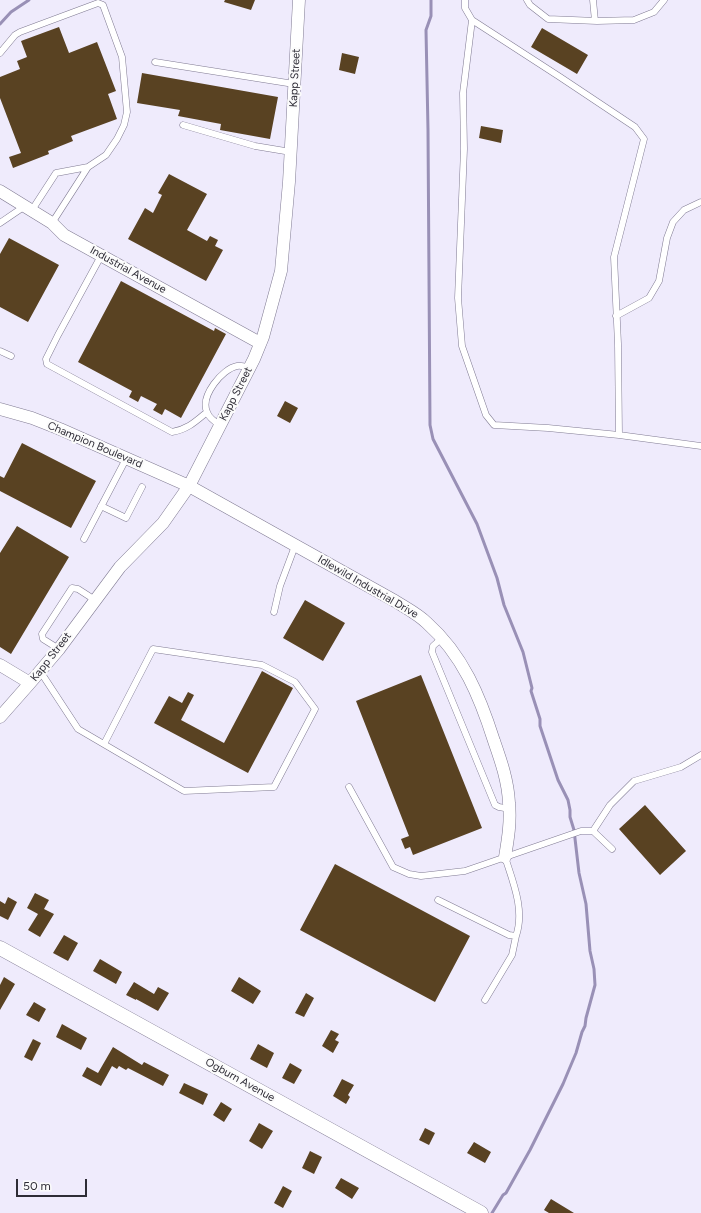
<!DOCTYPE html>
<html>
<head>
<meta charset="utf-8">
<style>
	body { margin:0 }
	#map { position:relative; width:701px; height:1213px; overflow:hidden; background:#efebfc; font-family:Figtree,sans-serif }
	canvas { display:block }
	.scale { position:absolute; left:16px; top:1179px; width:71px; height:18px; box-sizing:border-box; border:2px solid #2e2c36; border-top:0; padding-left:5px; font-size:12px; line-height:14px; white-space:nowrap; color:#2e2c36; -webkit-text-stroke:3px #fbfbfb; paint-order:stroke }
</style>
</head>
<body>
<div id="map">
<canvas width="701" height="1213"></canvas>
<div class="scale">50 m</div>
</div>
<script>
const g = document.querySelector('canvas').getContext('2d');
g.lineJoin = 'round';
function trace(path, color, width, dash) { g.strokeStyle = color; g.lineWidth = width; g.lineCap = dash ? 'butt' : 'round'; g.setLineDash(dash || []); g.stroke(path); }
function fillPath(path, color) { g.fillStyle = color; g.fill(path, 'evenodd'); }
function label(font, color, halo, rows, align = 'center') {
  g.font = font + ' Figtree,sans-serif'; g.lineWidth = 4; g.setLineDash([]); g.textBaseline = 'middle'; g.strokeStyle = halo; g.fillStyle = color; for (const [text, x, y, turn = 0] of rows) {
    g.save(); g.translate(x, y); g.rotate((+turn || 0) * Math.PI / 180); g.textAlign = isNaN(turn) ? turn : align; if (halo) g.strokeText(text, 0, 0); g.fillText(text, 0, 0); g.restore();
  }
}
trace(new Path2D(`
	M 431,0 L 431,16 L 426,30 L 428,130 L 430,425 L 433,439 L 477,524 L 497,578 L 504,605 L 523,652 L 532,688 L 531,691 L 540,719 L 540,726 L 558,780 L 568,800 L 570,810 L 570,817 L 574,830 L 579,873 L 586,904 L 590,951 L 594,969 L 595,985 L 586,1018 L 585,1026 L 582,1032 L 576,1053 L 568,1072 L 563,1084 L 530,1150 L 506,1193 L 503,1195 L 492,1213
	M 0,24 L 11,12 L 29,0`), '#9990b6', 3);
fillPath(new Path2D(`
	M 225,0 L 255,0 L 251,10 L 224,2 Z
	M 59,27 L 69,53 L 97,42 L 116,91 L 108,94 L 117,119 L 71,136 L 73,141 L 48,151 L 49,154 L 13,168 L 9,157 L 21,153 L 0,98 L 0,77 L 20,69 L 17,61 L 27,57 L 21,41 Z
	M 542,28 L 588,55 L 577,74 L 531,47 Z
	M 342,53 L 359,57 L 355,74 L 339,70 Z
	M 142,73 L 278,97 L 270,139 L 220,130 L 221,124 L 178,116 L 180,110 L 137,103 Z
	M 481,126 L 503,130 L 501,143 L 479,138 Z
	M 169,174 L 207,194 L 187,230 L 207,241 L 210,236 L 218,240 L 215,246 L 223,250 L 206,281 L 128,239 L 145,208 L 153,213 L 162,195 L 158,193 Z
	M 9,238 L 59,265 L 28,322 L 0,307 L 0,254 Z
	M 121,281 L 214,331 L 215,328 L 226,334 L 181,418 L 165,409 L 162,415 L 153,410 L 157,404 L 141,396 L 138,402 L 129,397 L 132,391 L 78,362 Z
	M 285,401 L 298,408 L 290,423 L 277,416 Z
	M 22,443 L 96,481 L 71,528 L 0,491 L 0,476 L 4,478 Z
	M 17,526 L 69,557 L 11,654 L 0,647 L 0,553 Z
	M 305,600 L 345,623 L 323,661 L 283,638 Z
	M 262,671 L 293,688 L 248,773 L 154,723 L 169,696 L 182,703 L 188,692 L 194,695 L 181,720 L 224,743 Z
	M 421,675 L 482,828 L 413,855 L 410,847 L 405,849 L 401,839 L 409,836 L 356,701 Z
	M 645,805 L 686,851 L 660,875 L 619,829 Z
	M 335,864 L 470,936 L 435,1002 L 300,930 Z
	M 35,893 L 49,900 L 44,909 L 54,914 L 40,937 L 28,930 L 38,914 L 27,908 Z
	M 8,897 L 17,902 L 8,920 L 0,916 L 0,901 L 5,904 Z
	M 64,935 L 78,943 L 68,961 L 53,953 Z
	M 100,959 L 122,972 L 116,984 L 93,971 Z
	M 4,977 L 15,984 L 0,1010 L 0,985 Z
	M 239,977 L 261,991 L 253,1004 L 231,991 Z
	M 134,982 L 154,994 L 158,987 L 169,993 L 158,1011 L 136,999 L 136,1000 L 126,995 Z
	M 306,993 L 314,998 L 304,1017 L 295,1013 Z
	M 34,1002 L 46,1009 L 39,1022 L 26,1015 Z
	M 62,1024 L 87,1038 L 81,1050 L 56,1037 Z
	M 331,1030 L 339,1034 L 335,1040 L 339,1042 L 333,1053 L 322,1046 Z
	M 33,1039 L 41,1043 L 32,1061 L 24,1057 Z
	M 258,1044 L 274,1053 L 267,1068 L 250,1059 Z
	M 113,1047 L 142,1065 L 144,1062 L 169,1075 L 163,1086 L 128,1068 L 126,1070 L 119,1066 L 117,1069 L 112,1066 L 101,1086 L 82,1076 L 87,1067 L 98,1073 Z
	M 290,1063 L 302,1070 L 294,1084 L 282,1078 Z
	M 342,1079 L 354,1085 L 348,1095 L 350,1097 L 346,1104 L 333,1096 Z
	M 184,1083 L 208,1094 L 203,1105 L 179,1093 Z
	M 221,1102 L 232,1109 L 224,1122 L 213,1115 Z
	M 259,1123 L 273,1131 L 262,1149 L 249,1141 Z
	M 425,1128 L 435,1133 L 429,1145 L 419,1140 Z
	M 474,1142 L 491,1152 L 485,1163 L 467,1153 Z
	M 310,1151 L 322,1157 L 314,1174 L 302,1168 Z
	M 341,1178 L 359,1188 L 352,1199 L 335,1188 Z
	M 283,1186 L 292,1191 L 283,1208 L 274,1203 Z
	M 551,1199 L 574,1213 L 549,1213 L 544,1210 Z`), '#594222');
const service = new Path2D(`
	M 465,0 L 465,8 L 472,20 L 560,77 L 635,127 L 644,139 L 614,257 L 618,344 L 619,435 L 548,428 L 494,425 L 486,415 L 462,346 L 458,298 L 464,149 L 463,93 L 472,20
	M 527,0 L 530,5 L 548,19 L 597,21 L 634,20 L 654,12 L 664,0
	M 593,0 L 595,21
	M 0,53 L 15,35 L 20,32 L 98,3 L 103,5 L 122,57 L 127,112 L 124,125 L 117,139 L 106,155 L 88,167
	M 155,62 L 294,84
	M 183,125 L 255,146 L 291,152
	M 32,210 L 56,173 L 88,167 L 52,223
	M 0,223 L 25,206
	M 101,256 L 58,335 L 46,359 L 47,364 L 172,432 C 188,429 195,422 207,412
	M 616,316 L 649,298 L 659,281 L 667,238 L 673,222 L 684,210 L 701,202
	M 0,351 L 11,356
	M 220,425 C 215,422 209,418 207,412 C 200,396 222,369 237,366 C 241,365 246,367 249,368
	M 619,435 L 701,446
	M 101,506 L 126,518 L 142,487
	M 84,539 L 126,459
	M 274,612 L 280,586 L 295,546
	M 442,638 L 433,646 L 432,652 L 495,805 L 499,807 L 510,809
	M 59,649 L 43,639 L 42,634 L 72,588 L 78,589 L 95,600
	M 40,671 L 78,729 L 184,791 L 274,787 L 315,709 L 295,682 L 262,665 L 153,649 L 104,744
	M 349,787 L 393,867 L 409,874 L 421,876 L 465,871 L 581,831 L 593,831 L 612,849
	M 593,831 L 610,805 L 634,781 L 681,767 L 701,755
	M 438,900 L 509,935 L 516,936 C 525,910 513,882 505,857
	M 485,1000 L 512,955 L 516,936`);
const minor = new Path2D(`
	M 0,191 L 52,223 L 64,235 L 260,343
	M 0,409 L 32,418 L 60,429 L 189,486 L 395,601 C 406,608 418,614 427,623 C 463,655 480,697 494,741 C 501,761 508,781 509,803 C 511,821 508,839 505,857
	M 0,665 L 30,683
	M 0,717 L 30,683 L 59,649 L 120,567 L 163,523 L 189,486 L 254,359 L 263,337 L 281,271 L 289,182 L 299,0`);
const tertiary = new Path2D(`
	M 0,948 L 481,1213`);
trace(service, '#807b93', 7);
trace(minor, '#807b93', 13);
trace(tertiary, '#807b93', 15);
trace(service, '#fff', 6);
trace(minor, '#fff', 12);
trace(tertiary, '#fff', 14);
label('11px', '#2e2c36', '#fbfbfb', [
	["Kapp Street",295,78,-87],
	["Industrial Avenue",128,270,29],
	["Kapp Street",236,394,-63],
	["Champion Boulevard",95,445,23],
	["Idlewild Industrial Drive",368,587,30],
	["Kapp Street",51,657,-52],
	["Ogburn Avenue",240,1080,29]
]);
</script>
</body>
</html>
